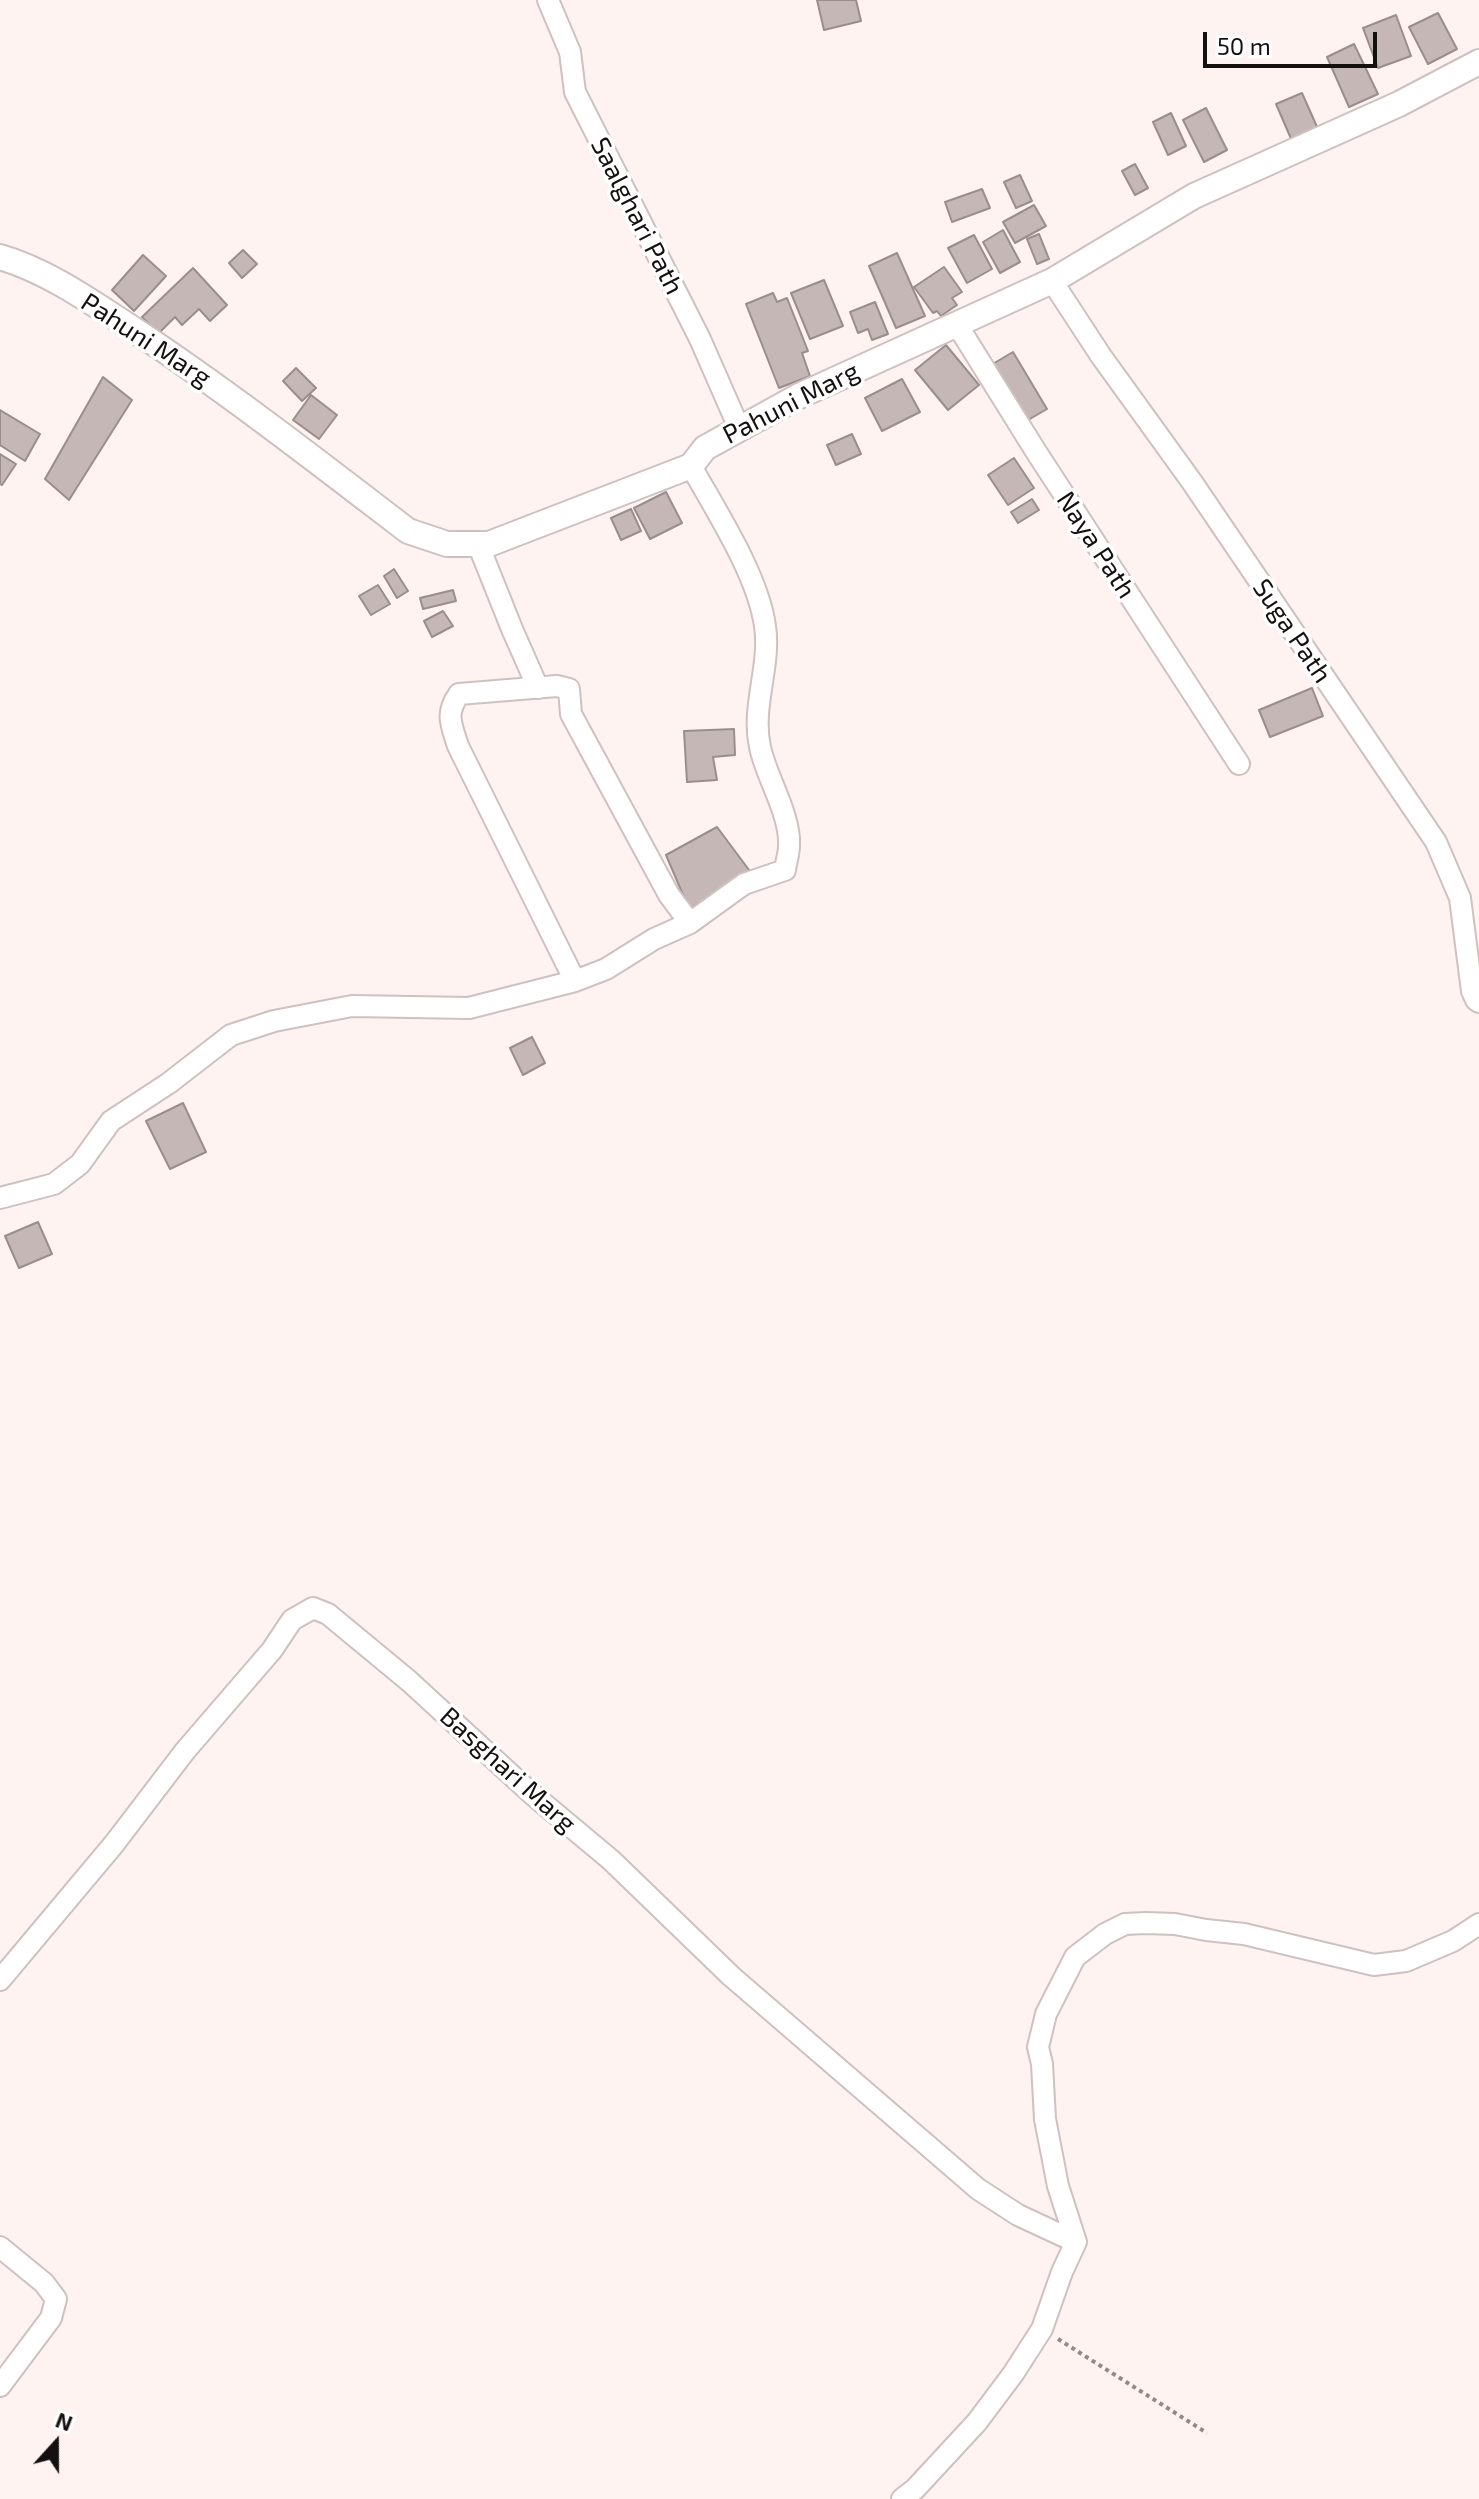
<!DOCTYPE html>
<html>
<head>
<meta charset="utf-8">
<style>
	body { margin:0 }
	#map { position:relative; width:1479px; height:2499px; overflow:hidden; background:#fff3f2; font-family:"Exo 2",sans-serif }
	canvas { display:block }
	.north { position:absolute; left:16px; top:2403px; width:80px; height:80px; -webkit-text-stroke:6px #fff; paint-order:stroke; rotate:21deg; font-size:22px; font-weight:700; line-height:32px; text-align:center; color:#14100f }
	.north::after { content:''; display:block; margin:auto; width:28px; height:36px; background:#14100f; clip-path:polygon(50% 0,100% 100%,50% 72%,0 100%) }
	.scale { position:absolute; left:1203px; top:32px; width:174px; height:36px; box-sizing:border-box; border:4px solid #14100f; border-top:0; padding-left:10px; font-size:24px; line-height:28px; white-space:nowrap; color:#14100f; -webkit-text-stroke:6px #fff; paint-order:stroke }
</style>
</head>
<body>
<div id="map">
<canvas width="1479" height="2499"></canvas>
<div class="north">N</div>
<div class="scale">50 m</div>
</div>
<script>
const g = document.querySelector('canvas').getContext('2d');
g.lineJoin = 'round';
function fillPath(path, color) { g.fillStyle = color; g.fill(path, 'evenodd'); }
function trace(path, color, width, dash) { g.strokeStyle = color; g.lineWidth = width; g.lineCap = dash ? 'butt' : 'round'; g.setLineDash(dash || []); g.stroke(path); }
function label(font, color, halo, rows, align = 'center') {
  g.font = font + ' "Exo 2",sans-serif'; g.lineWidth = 7; g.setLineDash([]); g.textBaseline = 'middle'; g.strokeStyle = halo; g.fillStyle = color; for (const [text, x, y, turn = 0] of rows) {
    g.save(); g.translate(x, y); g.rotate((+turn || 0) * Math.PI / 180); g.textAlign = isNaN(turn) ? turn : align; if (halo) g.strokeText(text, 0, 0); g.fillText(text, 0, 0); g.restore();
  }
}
const building = new Path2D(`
	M 817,0 L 856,0 L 861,21 L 824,30 Z
	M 1438,13 L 1457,49 L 1428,64 L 1409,27 Z
	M 1396,15 L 1411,56 L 1378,68 L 1363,28 Z
	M 1354,44 L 1378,94 L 1349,107 L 1327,57 Z
	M 1302,93 L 1318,129 L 1292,141 L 1276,104 Z
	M 1206,108 L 1227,150 L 1204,162 L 1183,120 Z
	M 1171,113 L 1186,146 L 1168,155 L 1153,122 Z
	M 1135,164 L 1148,188 L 1135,195 L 1122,171 Z
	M 1020,175 L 1032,201 L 1016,208 L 1004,182 Z
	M 982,189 L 990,208 L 952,222 L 945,202 Z
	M 1034,205 L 1046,226 L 1015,243 L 1003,222 Z
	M 1003,230 L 1020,262 L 1000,273 L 983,242 Z
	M 1039,234 L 1049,259 L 1037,264 L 1027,239 Z
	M 974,235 L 992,269 L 967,283 L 948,248 Z
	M 243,250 L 257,264 L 242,278 L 229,263 Z
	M 897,253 L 925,316 L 896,328 L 869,266 Z
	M 143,255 L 166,276 L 134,311 L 112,290 Z
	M 944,267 L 962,292 L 952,298 L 957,305 L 941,316 L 937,311 L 933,313 L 914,287 Z
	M 193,268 L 227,305 L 210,321 L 199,309 L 182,325 L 175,317 L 158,334 L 142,317 Z
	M 824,280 L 843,326 L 810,339 L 791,293 Z
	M 773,293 L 777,302 L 787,298 L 808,351 L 802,353 L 810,376 L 779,388 L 746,304 Z
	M 875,302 L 888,334 L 872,340 L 868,329 L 858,333 L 850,312 Z
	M 946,345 L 979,385 L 948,410 L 915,370 Z
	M 1013,352 L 1047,409 L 1028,420 L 1018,404 L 1016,406 L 991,365 Z
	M 296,368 L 316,388 L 302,401 L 283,381 Z
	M 103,377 L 132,400 L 69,500 L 45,479 Z
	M 902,379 L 920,412 L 882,431 L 865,398 Z
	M 311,395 L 337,415 L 319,439 L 293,420 Z
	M 0,410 L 40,434 L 25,461 L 0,445 Z
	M 852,434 L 861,454 L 836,465 L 827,445 Z
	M 0,454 L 16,464 L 2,485 L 0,484 Z
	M 1014,458 L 1034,488 L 1008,505 L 988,475 Z
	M 666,492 L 682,523 L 650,539 L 634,508 Z
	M 1032,499 L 1039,510 L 1018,523 L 1011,512 Z
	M 631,509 L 641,531 L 621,540 L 611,518 Z
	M 394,569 L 408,591 L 397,598 L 384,576 Z
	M 378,585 L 390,604 L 371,615 L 359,596 Z
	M 453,590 L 456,601 L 423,609 L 420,598 Z
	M 443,611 L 453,626 L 432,637 L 424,621 Z
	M 1312,688 L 1323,716 L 1270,737 L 1259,710 Z
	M 734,729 L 735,755 L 713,757 L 717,780 L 687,782 L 684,731 Z
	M 717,827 L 752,874 L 689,909 L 666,855 Z
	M 532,1037 L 545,1063 L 523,1075 L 510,1048 Z
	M 183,1103 L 206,1152 L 170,1169 L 146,1121 Z
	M 38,1222 L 52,1254 L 19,1268 L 5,1236 Z`);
fillPath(building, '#c4b7b5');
trace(building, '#9a8e8c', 2);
const minor = new Path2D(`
	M 548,0 L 570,52 L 575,92 L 700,339 L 739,428
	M 1052,281 L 1101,356 L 1192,482 L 1436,842 L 1460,898 L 1472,991 L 1476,1000 L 1479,1002
	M 956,323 L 1035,450 L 1239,764
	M 478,544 L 512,629 L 538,688
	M 575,981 L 458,746 C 451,724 445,714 459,694 L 557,686 L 569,689 L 571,714 L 669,895 L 690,923
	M 0,1198 L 54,1184 L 80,1164 L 111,1121 L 169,1083 L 231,1035 L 274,1021 L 352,1006 L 469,1008 L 575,981 L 606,969 L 654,939 L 690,923 L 744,884 L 785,870 C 786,862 789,854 789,846 C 791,815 766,777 760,747 C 751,707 771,666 765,626 C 758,575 716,511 691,466
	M 0,1980 L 114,1844 L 185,1751 L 272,1650 L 292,1620 L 313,1608 L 328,1614 L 409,1681 L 532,1794 L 611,1860 L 731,1976 L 978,2189 L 1018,2215 L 1076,2242
	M 0,2247 L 44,2283 L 56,2299 L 51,2318 L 0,2386
	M 902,2499 L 915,2489 L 977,2422 L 1013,2374 L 1042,2329 L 1062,2272 L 1076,2242 L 1058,2186 L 1045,2119 L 1042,2064 L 1038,2047 L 1046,2014 L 1075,1957 L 1105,1934 L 1125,1924 L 1146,1923 L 1175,1924 L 1206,1930 L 1244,1934 L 1374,1965 L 1406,1961 L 1453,1941 L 1479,1924`);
const tertiary = new Path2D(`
	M 0,257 C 48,271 91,302 133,329 C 228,392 318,462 408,531 L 447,544 L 489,544 L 691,466 L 705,448 L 799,396 L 1052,281 L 1194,196 L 1399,104 L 1479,62`);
trace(minor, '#cec1bf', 24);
trace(tertiary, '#cec1bf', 28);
trace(new Path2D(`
	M 1058,2339 L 1207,2433`), '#928a89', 4, [4, 4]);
trace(minor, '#fff', 20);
trace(tertiary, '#fff', 24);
label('26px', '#14100f', '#fff', [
	["Saalghari Path",637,216,63],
	["Pahuni Marg",146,340,33],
	["Pahuni Marg",791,403,-27],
	["Naya Path",1096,545,57],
	["Suga Path",1292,631,56],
	["Basghari Marg",508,1770,42]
]);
</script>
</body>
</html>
